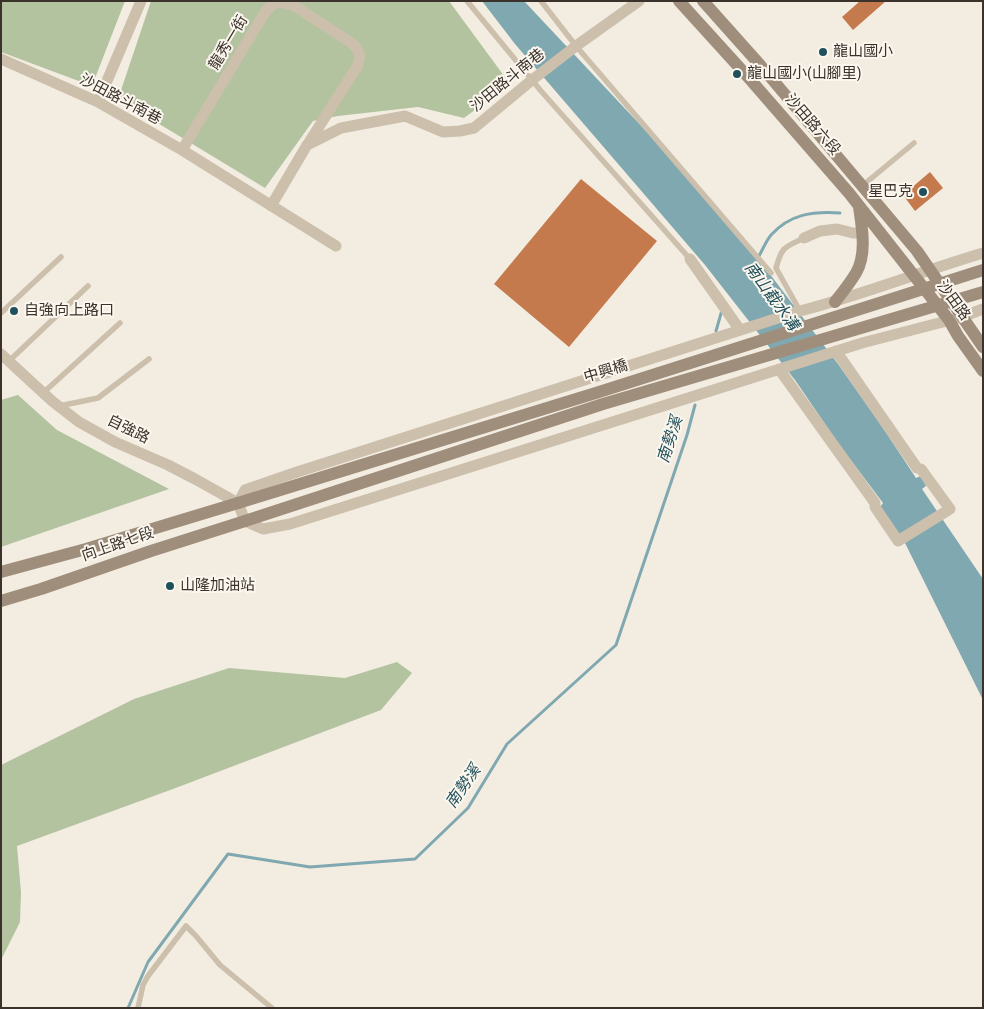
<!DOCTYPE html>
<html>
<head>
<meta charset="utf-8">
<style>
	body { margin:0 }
	#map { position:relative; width:984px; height:1009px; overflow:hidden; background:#f3ede1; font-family:"Roboto Condensed",sans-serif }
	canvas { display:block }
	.frame { position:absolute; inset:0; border:2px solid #3a322b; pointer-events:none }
</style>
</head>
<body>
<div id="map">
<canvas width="984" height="1009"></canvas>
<div class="frame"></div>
</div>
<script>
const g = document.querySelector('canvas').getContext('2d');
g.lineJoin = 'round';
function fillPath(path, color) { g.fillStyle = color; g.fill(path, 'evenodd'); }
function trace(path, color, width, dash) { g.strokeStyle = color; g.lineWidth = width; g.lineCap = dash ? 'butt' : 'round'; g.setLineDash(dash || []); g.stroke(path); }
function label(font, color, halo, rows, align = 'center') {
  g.font = font + ' "Roboto Condensed","Noto Sans TC",sans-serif'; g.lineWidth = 4; g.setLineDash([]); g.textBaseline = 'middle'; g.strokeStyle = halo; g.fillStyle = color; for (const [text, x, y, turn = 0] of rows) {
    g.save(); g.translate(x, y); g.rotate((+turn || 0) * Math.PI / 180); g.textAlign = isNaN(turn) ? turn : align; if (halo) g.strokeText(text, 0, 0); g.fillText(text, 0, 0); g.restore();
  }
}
fillPath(new Path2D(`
	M 1,1 L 125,1 L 92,86 L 1,52 Z
	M 151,1 L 449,1 L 510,84 L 464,118 L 418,107 L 338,116 L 313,121 L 265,188 L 118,99 Z
	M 18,395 L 57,430 L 169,489 L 1,547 L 1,400 Z
	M 397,662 L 412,673 L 381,710 L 173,789 L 17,846 L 21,892 L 20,922 L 1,960 L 1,765 L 134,699 L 229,668 L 345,678 Z`), '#b3c3a0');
fillPath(new Path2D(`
	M 482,1 L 524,1 L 647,132 L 766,269 L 838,364 L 881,425 L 916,478 L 921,476 L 926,486 L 922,489 L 983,579 L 983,700 L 905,543 L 880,507 L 883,503 L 838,443 L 795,380 L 705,265 L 515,44 Z`), '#80a8b0');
trace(new Path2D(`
	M 759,256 C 763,249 766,241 771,235 C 790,214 813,211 840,213
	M 716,331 L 722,310
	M 128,1008 L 148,962 L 228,854 L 310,867 L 415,859 L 468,808 L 507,744 L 616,645 L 687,435 L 695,405`), '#80a8b0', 3);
fillPath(new Path2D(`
	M 860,1 L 886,1 L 853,30 L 842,17 Z
	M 930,172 L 943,188 L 915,211 L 903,195 Z
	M 581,179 L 657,241 L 569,347 L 494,284 Z`), '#c57a4d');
trace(new Path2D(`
	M 467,1 L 541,91 L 690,259
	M 541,1 L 576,46 L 771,273
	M 862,186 L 914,143
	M 800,311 L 776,268 C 782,246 785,247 804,238
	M 1,313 L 61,257
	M 9,361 L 88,286
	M 43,393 L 120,323
	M 59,406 L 98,398 L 149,359
	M 138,1008 L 143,985 L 148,976 L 186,926 L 196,936 L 220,965 L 272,1008`), '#ccbfac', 5.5);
trace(new Path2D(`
	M 1,59 L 98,102 L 182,150 L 336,246
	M 98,102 L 141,1
	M 182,150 L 265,12 L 272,5 L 278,2 L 293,5 L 350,42 L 356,47 L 360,56 L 358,65 L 308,144
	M 271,206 L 307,145 L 341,128 L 405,116 L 443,132 L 460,131 L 474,128 L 532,80 L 576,46 L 639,1
	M 804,238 L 820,231 L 837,229 L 853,233 L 863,233
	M 690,259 L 740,330
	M 1,354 L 52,401 L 79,422 L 115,442 L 168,465 L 195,479 L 238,503 L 245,521 L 263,529 L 290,524 L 862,343 L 962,317 L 983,309
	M 779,369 L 875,503 L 875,507 L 898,541 L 950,509 L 921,469 L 917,468 L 836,351
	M 238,503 L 245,490 L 294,473 L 800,311 C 862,295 922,271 983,253`), '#ccbfac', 11);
trace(new Path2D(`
	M 679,1 L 748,77 L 849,193 L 949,320 L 958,336 L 983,371
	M 703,1 L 761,66 L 917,251 L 983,347
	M 835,302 C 842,293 850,283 856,273 C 867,254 862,228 859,207
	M 1,572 L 86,549 L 238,503
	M 1,601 L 41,589 L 151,551 L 245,521`), '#a08e7d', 12);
trace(new Path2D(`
	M 238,503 L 599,392 L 983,270
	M 245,521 L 603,404 L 983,292`), '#a08e7d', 12);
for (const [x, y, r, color] of [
	[823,52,5,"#20505c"],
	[737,74,5,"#20505c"],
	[923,192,5,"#20505c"],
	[14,311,5,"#20505c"],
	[170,586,5,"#20505c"]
]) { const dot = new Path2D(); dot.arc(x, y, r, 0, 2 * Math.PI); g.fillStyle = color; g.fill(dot); trace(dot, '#fbf6ee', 2); }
label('15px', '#3a322b', '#fbf6ee', [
	["龍秀一街",229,43,-59],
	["沙田路斗南巷",508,81,-39],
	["沙田路斗南巷",120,100,28],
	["沙田路六段",812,125,49],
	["沙田路",953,301,54],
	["中興橋",606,372,-17],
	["自強路",128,430,26],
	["向上路七段",118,545,-19]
]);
label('15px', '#3a322b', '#fbf6ee', [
	["龍山國小",833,52],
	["龍山國小(山腳里)",747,74],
	["星巴克",913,192,"right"],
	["自強向上路口",24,311],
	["山隆加油站",180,586]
], 'left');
label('italic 16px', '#20505c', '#fbf6ee', [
	["南山截水溝",771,297,54],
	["南勢溪",671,440,-72],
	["南勢溪",464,787,-55]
]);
</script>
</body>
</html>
